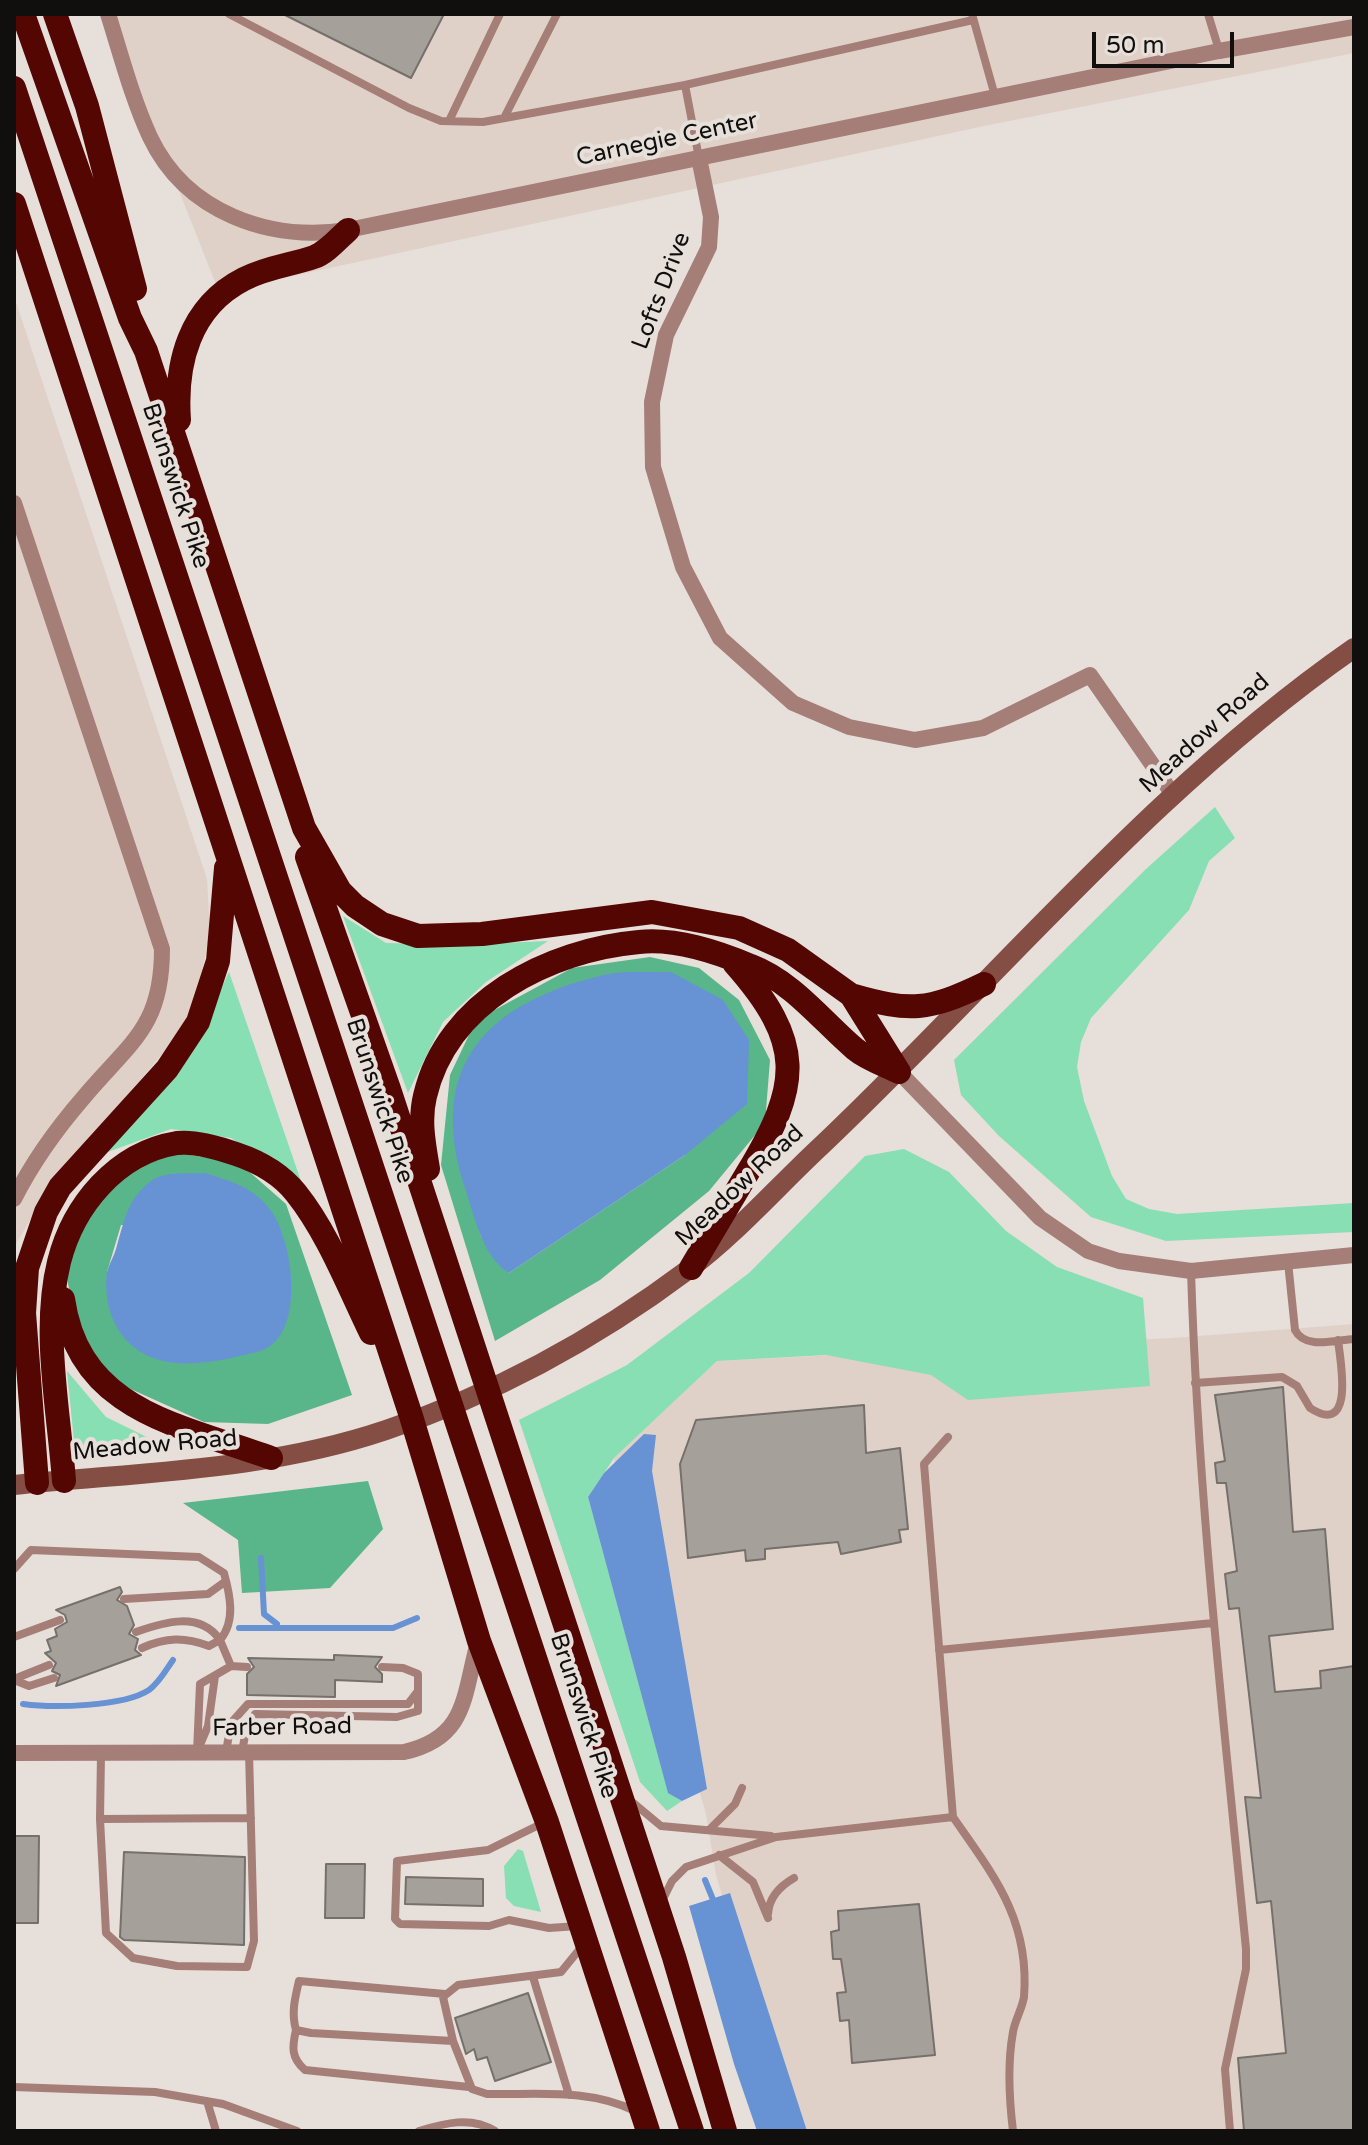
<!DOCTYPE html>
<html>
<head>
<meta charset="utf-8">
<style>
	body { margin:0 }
	#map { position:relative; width:1368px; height:2145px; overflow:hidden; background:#e7dfda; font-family:"Varela Round",sans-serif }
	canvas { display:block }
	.frame { position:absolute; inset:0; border:16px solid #110f0d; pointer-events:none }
	.scale { position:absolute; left:1092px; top:32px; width:142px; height:36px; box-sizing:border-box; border:4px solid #110f0d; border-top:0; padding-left:10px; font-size:24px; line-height:28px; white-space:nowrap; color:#110f0d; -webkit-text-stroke:6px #e7dfda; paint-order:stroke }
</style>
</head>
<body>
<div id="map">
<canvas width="1368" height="2145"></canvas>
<div class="frame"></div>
<div class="scale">50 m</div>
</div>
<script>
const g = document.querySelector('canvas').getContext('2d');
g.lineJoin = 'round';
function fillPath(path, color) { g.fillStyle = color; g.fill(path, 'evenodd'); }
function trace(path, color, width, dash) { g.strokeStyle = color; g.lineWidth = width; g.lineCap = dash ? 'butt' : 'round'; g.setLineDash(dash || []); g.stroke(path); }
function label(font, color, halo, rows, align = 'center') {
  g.font = font + ' "Varela Round",sans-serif'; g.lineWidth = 8; g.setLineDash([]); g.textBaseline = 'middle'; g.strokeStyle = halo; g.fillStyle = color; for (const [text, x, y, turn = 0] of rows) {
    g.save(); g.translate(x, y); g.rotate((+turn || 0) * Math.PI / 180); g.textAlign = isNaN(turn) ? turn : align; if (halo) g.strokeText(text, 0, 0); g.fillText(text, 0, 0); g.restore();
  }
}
fillPath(new Path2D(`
	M 109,14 L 1354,14 L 1354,53 L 984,126 L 219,292 Z
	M 14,296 L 207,879 L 210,932 L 198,993 L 183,1029 L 47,1192 L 17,1242 L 14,1254 Z
	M 1354,1324 L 1354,2131 L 792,2131 L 716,1875 L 706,1814 L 637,1579 L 619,1496 L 614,1458 L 717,1361 L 1173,1338 Z`), '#e0d1c8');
fillPath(new Path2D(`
	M 1215,807 L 1235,838 L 1209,861 L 1189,910 L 1091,1018 L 1081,1042 L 1077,1067 L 1084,1101 L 1112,1176 L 1126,1199 L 1149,1209 L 1177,1214 L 1354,1203 L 1354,1232 L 1166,1241 L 1091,1217 L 999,1136 L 961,1095 L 954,1060 L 1146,869 Z
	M 343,916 L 386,943 L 457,945 L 548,941 L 486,982 L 443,1022 L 408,1093 Z
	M 229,972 L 302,1184 L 231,1138 L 171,1129 L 105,1153 L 193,1048 Z
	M 904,1149 L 949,1172 L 1006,1231 L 1057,1267 L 1143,1298 L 1150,1386 L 968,1400 L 931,1375 L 826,1355 L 717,1361 L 614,1458 L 588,1497 L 668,1792 L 682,1801 L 667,1811 L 640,1782 L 519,1420 L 627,1365 L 749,1273 L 865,1156 Z
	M 67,1371 L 106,1417 L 167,1447 L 75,1451 Z
	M 518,1849 L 523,1851 L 541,1912 L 514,1906 L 506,1898 L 504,1866 Z`), '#87dfb3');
fillPath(new Path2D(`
	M 650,957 L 699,968 L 739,1000 L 770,1060 L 765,1123 L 709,1191 L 600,1280 L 495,1341 L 441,1165 L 450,1075 L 476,1020 L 572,968 ZM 455,1143 L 685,1155 L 509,1273 L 481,1236 Z
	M 173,1153 L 237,1161 L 286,1204 L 352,1395 L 268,1424 L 204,1422 L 115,1382 L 80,1339 L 65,1270 L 82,1217 L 123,1175 ZM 121,1225 L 283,1239 L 107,1272 Z
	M 368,1481 L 383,1529 L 330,1588 L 242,1593 L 238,1540 L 183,1503 Z`), '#59b58a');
fillPath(new Path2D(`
	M 671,972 L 723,1000 L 749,1040 L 747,1104 L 685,1155 L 509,1273 C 482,1256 475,1217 465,1188 C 425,1065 488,1002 604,975 C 625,970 650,973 671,972 Z
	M 205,1173 C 229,1181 251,1186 268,1207 C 294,1237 308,1340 257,1352 C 211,1363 155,1377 122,1335 C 109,1318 104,1294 107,1272 C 109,1264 114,1256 116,1249 C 124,1222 127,1199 151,1181 C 164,1171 189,1174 205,1173 Z
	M 644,1434 L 656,1435 L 652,1471 L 707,1789 L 682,1801 L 668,1793 L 588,1497 L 604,1473 Z
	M 730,1893 L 807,2131 L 757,2131 L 734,2064 L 689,1906 Z`), '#6792d4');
trace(new Path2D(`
	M 261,1558 L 264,1614 L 277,1624
	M 239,1628 L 393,1628 L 417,1618
	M 23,1704 C 52,1708 123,1707 149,1690 C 159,1683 166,1670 173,1660
	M 705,1880 L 714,1902`), '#6792d4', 6);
const building = new Path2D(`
	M 283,14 L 444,14 L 411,78 Z
	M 1283,1387 L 1293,1532 L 1325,1529 L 1333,1629 L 1269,1636 L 1275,1692 L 1321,1688 L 1320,1671 L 1354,1666 L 1354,2131 L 1244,2131 L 1238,2058 L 1286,2053 L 1271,1901 L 1257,1903 L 1245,1797 L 1261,1798 L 1239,1608 L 1229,1609 L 1225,1574 L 1237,1571 L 1226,1483 L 1217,1483 L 1215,1463 L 1225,1461 L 1215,1395 Z
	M 864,1405 L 866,1453 L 900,1448 L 908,1529 L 899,1530 L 901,1542 L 841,1554 L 838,1542 L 765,1549 L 765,1559 L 746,1561 L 745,1550 L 688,1558 L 680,1464 L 696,1420 Z
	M 120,1587 L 122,1592 L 117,1600 L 127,1606 L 134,1625 L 129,1634 L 138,1639 L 135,1650 L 141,1655 L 56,1686 L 60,1675 L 52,1671 L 56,1663 L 45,1653 L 51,1651 L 47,1640 L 57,1636 L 55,1629 L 67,1622 L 65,1615 L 56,1610 Z
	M 334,1655 L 382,1657 L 375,1667 L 382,1674 L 382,1682 L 335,1680 L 335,1697 L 247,1695 L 247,1674 L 254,1667 L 248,1658 L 334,1660 Z
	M 14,1836 L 39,1836 L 38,1923 L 14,1923 Z
	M 124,1852 L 245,1857 L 244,1945 L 124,1940 L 120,1937 Z
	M 326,1864 L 365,1864 L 364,1918 L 325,1918 Z
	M 406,1877 L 483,1879 L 483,1906 L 405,1904 Z
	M 919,1904 L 935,2055 L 852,2063 L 849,2020 L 840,2021 L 837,1993 L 846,1992 L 841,1959 L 833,1959 L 831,1932 L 839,1930 L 838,1911 Z
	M 528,1993 L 551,2062 L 495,2081 L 487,2057 L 477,2060 L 474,2049 L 466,2054 L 455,2018 Z`);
fillPath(building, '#a6a09b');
trace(building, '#75706b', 2);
trace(new Path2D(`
	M 229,14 L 409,108 L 441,121 L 483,122 L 685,85 L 973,20
	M 972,14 L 995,96
	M 1208,14 L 1219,50
	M 685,85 L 699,158
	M 504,118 L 557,14
	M 449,121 L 500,14
	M 1288,1262 L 1295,1330 C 1305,1350 1335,1340 1354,1339
	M 1191,1271 C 1198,1498 1224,1724 1246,1949 L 1246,1969 L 1225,2069 L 1230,2131
	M 1195,1383 L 1282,1377 L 1297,1386 L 1310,1408 C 1356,1438 1340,1359 1338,1340
	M 14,1569 L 31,1550 L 199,1557 L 224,1573 C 230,1595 236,1621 220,1640 C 200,1611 164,1622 136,1632
	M 124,1599 L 208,1594 L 226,1581
	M 14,1637 L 60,1620
	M 142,1648 C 166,1637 185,1637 209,1646 L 220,1640 L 231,1666
	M 939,1650 L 1213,1623
	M 14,1679 L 49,1665
	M 14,1680 L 29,1686 L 54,1678
	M 200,1745 L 208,1726 L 215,1676
	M 197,1752 L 200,1684 L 231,1666 L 247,1667
	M 226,1752 L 231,1723 L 248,1704 L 408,1704 L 418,1691 L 418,1674 L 403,1668 L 382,1667
	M 242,1752 L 246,1730 L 255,1714 L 397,1717 L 418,1711 L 418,1692
	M 101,1754 L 100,1819 L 106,1933 L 133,1958 L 177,1966 L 247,1967 L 254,1941 L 249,1752
	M 631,1801 L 661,1826 L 771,1836
	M 953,1817 C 994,1876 1030,1920 1024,1997 C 1022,2009 1015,2020 1013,2032 C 1007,2065 1009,2098 1013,2131
	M 100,1819 L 251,1818
	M 543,1823 L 488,1850 L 397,1861 L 395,1919 L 400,1924 L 489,1926 L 509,1920 L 549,1928 L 578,1926
	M 710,1829 L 735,1804 L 742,1788
	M 719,1855 L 753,1882 L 768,1918
	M 661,1903 L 672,1881 L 686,1867 L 776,1837 L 953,1817 L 924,1464 L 948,1437
	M 768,1914 C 769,1897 780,1886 794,1878
	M 583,1945 L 561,1972 L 458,1985 L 443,1997 L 453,2041 L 472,2089 L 487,2094 C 537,2095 589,2088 635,2111
	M 533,1977 L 569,2095
	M 445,1994 L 299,1981 C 295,1998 291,2013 296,2030 L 311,2033 L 453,2041
	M 296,2030 C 292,2047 291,2058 305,2070 L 469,2087
	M 14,2087 L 155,2092 L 223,2104 L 297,2131
	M 207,2101 L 216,2131
	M 419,2131 C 445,2123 471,2116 495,2131`), '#a47e77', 8);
trace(new Path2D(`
	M 108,14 C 121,55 132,98 150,137 C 186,213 270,242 348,230 L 1219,51 L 1354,27
	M 699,158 L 711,217 L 709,247 L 666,335 L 652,402 L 653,467 L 683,567 L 720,638 L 793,703 L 849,727 L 915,740 L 983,728 L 1090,675 L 1174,796
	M 14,503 L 162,949 C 162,1028 130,1042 84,1097 C 58,1127 32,1163 14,1199
	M 899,1072 L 1040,1218 L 1088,1251 L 1119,1261 L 1191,1271 L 1354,1255
	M 14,1753 L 404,1752 C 467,1738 463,1697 478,1642`), '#a47e77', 16);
trace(new Path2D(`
	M 14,1485 C 139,1472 265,1471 386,1430 C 495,1394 597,1338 689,1269 C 736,1234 778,1186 821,1146 C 997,979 1154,787 1354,648`), '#844e45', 20);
trace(new Path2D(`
	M 23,14 L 130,318 L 146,351 L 304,828 L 340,891 L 355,906 L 382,924 L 418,936 L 482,934 L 652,912 L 739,928 L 788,950 L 851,995 L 899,1072
	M 55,14 L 87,106 L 135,289
	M 14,88 L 692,2131
	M 14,204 L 411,1416 L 479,1641 L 547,1822 L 648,2131
	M 179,420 C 175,364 189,307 244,279 C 267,267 291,265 314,257 C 326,253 338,239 348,230
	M 307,857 L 389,1089 L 674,1957 L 725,2131
	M 851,995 C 910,1012 928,1011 984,984
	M 428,1169 C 424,1145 419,1120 425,1096 C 447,1001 549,950 639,942 C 676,938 717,952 751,966 C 793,982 822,1021 855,1049 C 867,1059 885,1065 899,1072
	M 691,1268 C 710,1236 729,1204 748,1172 C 801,1084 805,1043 734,963
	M 63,1299 C 79,1412 181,1425 271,1458
	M 64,1481 C 59,1411 42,1331 59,1262 C 73,1206 116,1153 177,1143 C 195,1141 219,1148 236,1154 C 260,1162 280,1173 296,1193 C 328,1233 349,1288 371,1333
	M 37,1483 L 24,1313 L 27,1268 L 46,1212 L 60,1187 L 167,1069 L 198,1022 L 218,961 L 226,868`), '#530602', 24);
label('24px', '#110f0d', '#e7dfda', [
	["Carnegie Center",667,140,-12],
	["Lofts Drive",662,291,-69],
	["Brunswick Pike",175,486,72],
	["Meadow Road",1205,734,-42],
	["Brunswick Pike",379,1101,72],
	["Meadow Road",740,1186,-43],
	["Meadow Road",155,1446,-5],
	["Brunswick Pike",583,1716,72],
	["Farber Road",282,1728,-1]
]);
</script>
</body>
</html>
